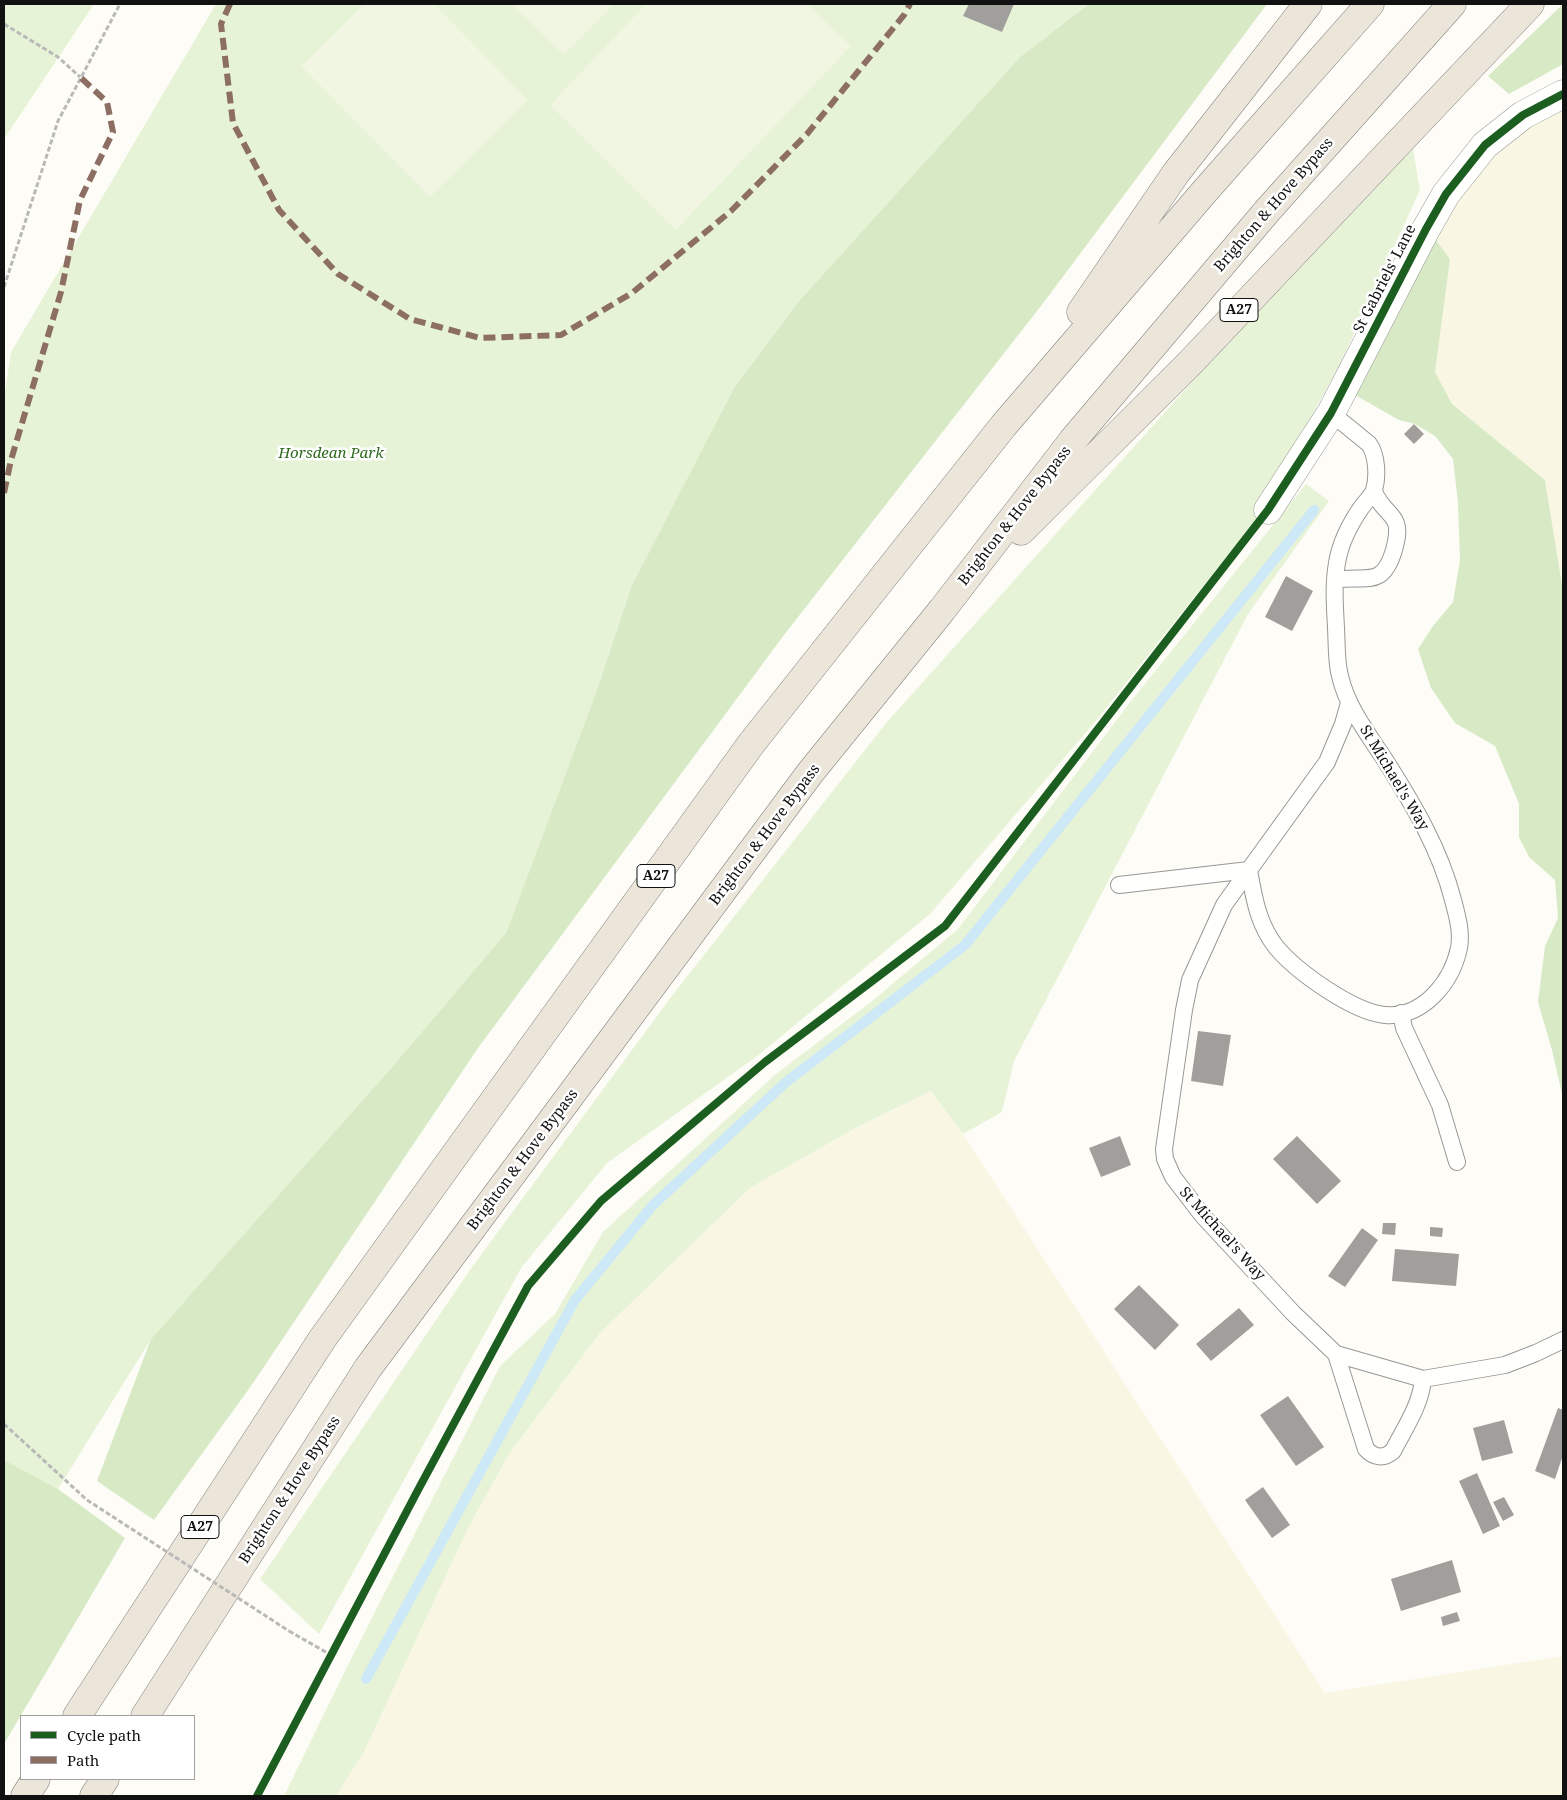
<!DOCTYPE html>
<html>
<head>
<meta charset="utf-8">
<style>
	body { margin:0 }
	#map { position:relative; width:1567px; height:1800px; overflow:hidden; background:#fdfcf7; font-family:"Noto Serif",serif }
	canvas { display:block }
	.frame { position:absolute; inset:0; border:5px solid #111; pointer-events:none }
	.legend { position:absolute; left:20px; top:1715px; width:175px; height:65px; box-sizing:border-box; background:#fff; border:1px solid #a0a0a0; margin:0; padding:6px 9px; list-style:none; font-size:15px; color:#111 }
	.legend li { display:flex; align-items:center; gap:10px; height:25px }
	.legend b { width:25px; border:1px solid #a0a0a0 }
</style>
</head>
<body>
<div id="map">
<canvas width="1567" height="1800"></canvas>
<div class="frame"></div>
<ul class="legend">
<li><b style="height:6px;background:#1b5e20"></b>Cycle path</li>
<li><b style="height:6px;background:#8d6e63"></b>Path</li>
</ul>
</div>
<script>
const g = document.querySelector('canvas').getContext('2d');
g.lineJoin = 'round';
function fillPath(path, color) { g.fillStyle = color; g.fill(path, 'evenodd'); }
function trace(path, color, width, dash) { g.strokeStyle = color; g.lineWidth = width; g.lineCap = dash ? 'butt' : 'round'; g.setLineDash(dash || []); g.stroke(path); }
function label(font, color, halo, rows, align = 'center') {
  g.font = font + ' "Noto Serif",serif'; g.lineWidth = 5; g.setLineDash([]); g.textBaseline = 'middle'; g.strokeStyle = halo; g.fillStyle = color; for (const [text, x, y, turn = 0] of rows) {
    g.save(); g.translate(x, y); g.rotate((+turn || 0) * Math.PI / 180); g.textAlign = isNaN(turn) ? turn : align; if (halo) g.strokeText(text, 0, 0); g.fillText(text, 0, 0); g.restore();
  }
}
fillPath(new Path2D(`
	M 1563,103 L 1563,591 L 1545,480 L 1452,404 L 1434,372 L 1450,259 L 1436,240 L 1459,195 L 1496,149 Z
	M 932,1091 L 963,1134 L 1325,1693 L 1563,1656 L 1563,1796 L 336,1796 L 364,1752 L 468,1528 L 509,1454 L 600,1333 L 750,1188 L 857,1128 Z`), '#f9f7e4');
fillPath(new Path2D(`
	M 4,4 L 94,4 L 4,139 Z
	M 216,4 L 1089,4 L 1020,57 L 799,301 L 734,388 L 632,585 L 597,690 L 506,933 L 392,1067 L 151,1339 L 58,1489 L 4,1460 L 4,399 L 11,352 Z
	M 1411,138 L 1420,190 L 1340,364 L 1253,523 L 1095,722 L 930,914 L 756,1057 L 607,1163 L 521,1268 L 319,1634 L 260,1579 L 472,1267 L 674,993 L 887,722 Z
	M 1306,484 L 1329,501 L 1248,614 L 1014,1061 L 1002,1112 L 963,1134 L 931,1091 L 856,1128 L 750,1188 L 600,1333 L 509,1454 L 468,1528 L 364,1752 L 336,1796 L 284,1796 L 347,1667 L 500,1366 L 555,1314 L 603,1232 L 776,1074 L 871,1002 L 958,929 L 1128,705 Z`), '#e7f3d7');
fillPath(new Path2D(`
	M 1089,4 L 1267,4 L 1044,302 L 784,635 L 478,1048 L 251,1386 L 154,1520 L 97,1481 L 151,1339 L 392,1067 L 506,933 L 597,690 L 632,585 L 734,388 L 799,301 L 1020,57 Z
	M 1563,4 L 1563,64 L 1509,94 L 1488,76 Z
	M 1436,240 L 1450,259 L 1435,372 L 1452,404 L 1545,480 L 1563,591 L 1563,1098 L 1552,1050 L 1538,1002 L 1545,946 L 1558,918 L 1555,880 L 1529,857 L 1519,837 L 1519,804 L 1495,746 L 1455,723 L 1431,688 L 1418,649 L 1433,626 L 1453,602 L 1460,560 L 1458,503 L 1453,459 L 1435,436 L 1415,424 L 1399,420 L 1355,395 Z
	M 4,1460 L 58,1489 L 125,1538 L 4,1744 Z`), '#d8eac5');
fillPath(new Path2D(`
	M 364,4 L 434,4 L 528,100 L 430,197 L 301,66 Z
	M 511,4 L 614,4 L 564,55 Z
	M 646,4 L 807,4 L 851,46 L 676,230 L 550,105 Z`), '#f0f6e1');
trace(new Path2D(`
	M 366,1679 L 575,1300 L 653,1205 L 785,1083 L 965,945 L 1314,510`), '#cde8f7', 10);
fillPath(new Path2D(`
	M 969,4 L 1014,4 L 1002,32 L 963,16 Z
	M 1414,424 L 1424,434 L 1414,444 L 1404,434 Z
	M 1286,576 L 1313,591 L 1292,631 L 1265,617 Z
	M 1198,1031 L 1231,1035 L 1223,1086 L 1191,1081 Z
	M 1120,1136 L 1131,1165 L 1101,1177 L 1089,1148 Z
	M 1297,1136 L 1341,1181 L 1317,1204 L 1273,1159 Z
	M 1383,1223 L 1396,1223 L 1395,1235 L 1382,1234 Z
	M 1430,1227 L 1443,1228 L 1442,1237 L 1430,1236 Z
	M 1362,1228 L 1378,1240 L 1345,1287 L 1328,1276 Z
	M 1395,1249 L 1459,1254 L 1456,1286 L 1392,1281 Z
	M 1139,1285 L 1179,1325 L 1155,1350 L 1114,1309 Z
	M 1239,1308 L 1254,1325 L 1211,1361 L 1196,1344 Z
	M 1288,1396 L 1324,1447 L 1296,1466 L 1260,1415 Z
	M 1558,1408 L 1563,1410 L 1563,1455 L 1555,1479 L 1535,1471 Z
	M 1504,1420 L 1513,1453 L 1482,1461 L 1473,1428 Z
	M 1477,1473 L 1500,1526 L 1483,1534 L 1459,1481 Z
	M 1263,1487 L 1290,1525 L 1272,1538 L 1245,1500 Z
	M 1504,1497 L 1514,1515 L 1503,1521 L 1493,1502 Z
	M 1452,1560 L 1461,1592 L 1401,1611 L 1391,1579 Z
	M 1457,1612 L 1460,1621 L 1443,1626 L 1441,1617 Z`), '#a19f9c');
const service = new Path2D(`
	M 1331,413 L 1369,444 C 1377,455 1378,477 1374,490 C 1372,496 1365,502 1361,508 C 1350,524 1340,544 1337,563 C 1333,585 1335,607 1336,628 C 1337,644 1336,661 1340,676 C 1347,707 1368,734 1385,760 C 1413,804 1440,849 1453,900 C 1457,915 1462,932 1459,948 C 1452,981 1424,1018 1385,1015 C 1353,1012 1297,972 1276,947 C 1258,924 1254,898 1249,870 L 1327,762 L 1343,724 L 1349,703
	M 1335,580 C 1366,574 1382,590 1394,550 C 1396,542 1399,532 1396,523 C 1392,512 1379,507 1374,491
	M 1249,870 L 1224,905 L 1190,980 L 1184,1010 L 1164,1149 L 1165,1159 L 1173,1177 L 1203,1216 L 1293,1313 L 1336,1354 L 1423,1379 L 1505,1365 L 1536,1353 L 1563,1340
	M 1119,885 L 1249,870
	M 1401,1013 L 1404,1028 L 1440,1105 L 1457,1162
	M 1336,1354 L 1366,1449 C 1374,1458 1384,1459 1393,1451 C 1404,1429 1421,1405 1423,1379`);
const minor = new Path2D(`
	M 1268,510 L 1331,413 L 1426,229 L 1446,194 L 1485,145 L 1523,115 L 1563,94`);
const trunk = new Path2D(`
	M 1081,312 L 1176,173 L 1308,4
	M 1021,531 L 1189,364 L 1530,4
	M 77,1716 L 323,1338 L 751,744 L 1004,425 L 1205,191 L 1370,4
	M 145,1716 L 368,1368 L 810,773 L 942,610 L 1073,440 L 1268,210 L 1452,4
	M 25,1796 L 36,1779
	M 94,1796 L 105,1779`);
trace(service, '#979795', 18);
trace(minor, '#979795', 29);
trace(trunk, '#858482', 29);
trace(new Path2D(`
	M 4,24 L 58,57 L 80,77
	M 4,287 L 58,121 L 120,4
	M 4,1424 L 87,1500
	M 289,1631 L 331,1655`), '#b9b9b8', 3, [5, 2.5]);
trace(service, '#fffffe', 16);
trace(minor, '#fffffe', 28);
trace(trunk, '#ece5da', 28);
trace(new Path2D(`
	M 87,1500 L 289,1631`), '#b9b9b8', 3, [5, 2.5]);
trace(new Path2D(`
	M 230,4 L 221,24 L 233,123 L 279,210 L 338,274 L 410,319 L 480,338 L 561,335 L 632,293 L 731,211 L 807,134 L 904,15 L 910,4
	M 4,493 L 11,460 L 61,292 L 80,200 L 113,132 L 107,102 L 80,77`), '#8d6e63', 6, [12, 6]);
trace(new Path2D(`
	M 257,1796 L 418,1490 L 528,1286 L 601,1201 L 765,1062 L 945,926 L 1268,510 L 1331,413 L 1426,229 L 1446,194 L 1485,145 L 1523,115 L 1563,94`), '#1b5e20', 8);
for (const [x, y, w] of [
	[1239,310,38],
	[656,876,38],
	[200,1527,38]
]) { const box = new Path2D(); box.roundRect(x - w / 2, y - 11.5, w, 23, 4); g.fillStyle = '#fff'; g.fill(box); trace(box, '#111', 1); }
label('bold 14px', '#111', null, [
	["A27",1239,310],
	["A27",656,876],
	["A27",200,1527]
]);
label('15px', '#111', '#fff', [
	["Brighton & Hove Bypass",1274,205,-49],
	["St Gabriels' Lane",1385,279,-63],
	["Brighton & Hove Bypass",1015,516,-52],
	["St Michael's Way",1394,778,59],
	["Brighton & Hove Bypass",765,835,-53],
	["Brighton & Hove Bypass",523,1160,-53],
	["St Michael's Way",1222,1234,48],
	["Brighton & Hove Bypass",290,1490,-57]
]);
label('italic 15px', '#2f6b1f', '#fff', [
	["Horsdean Park",331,454]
]);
</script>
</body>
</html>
